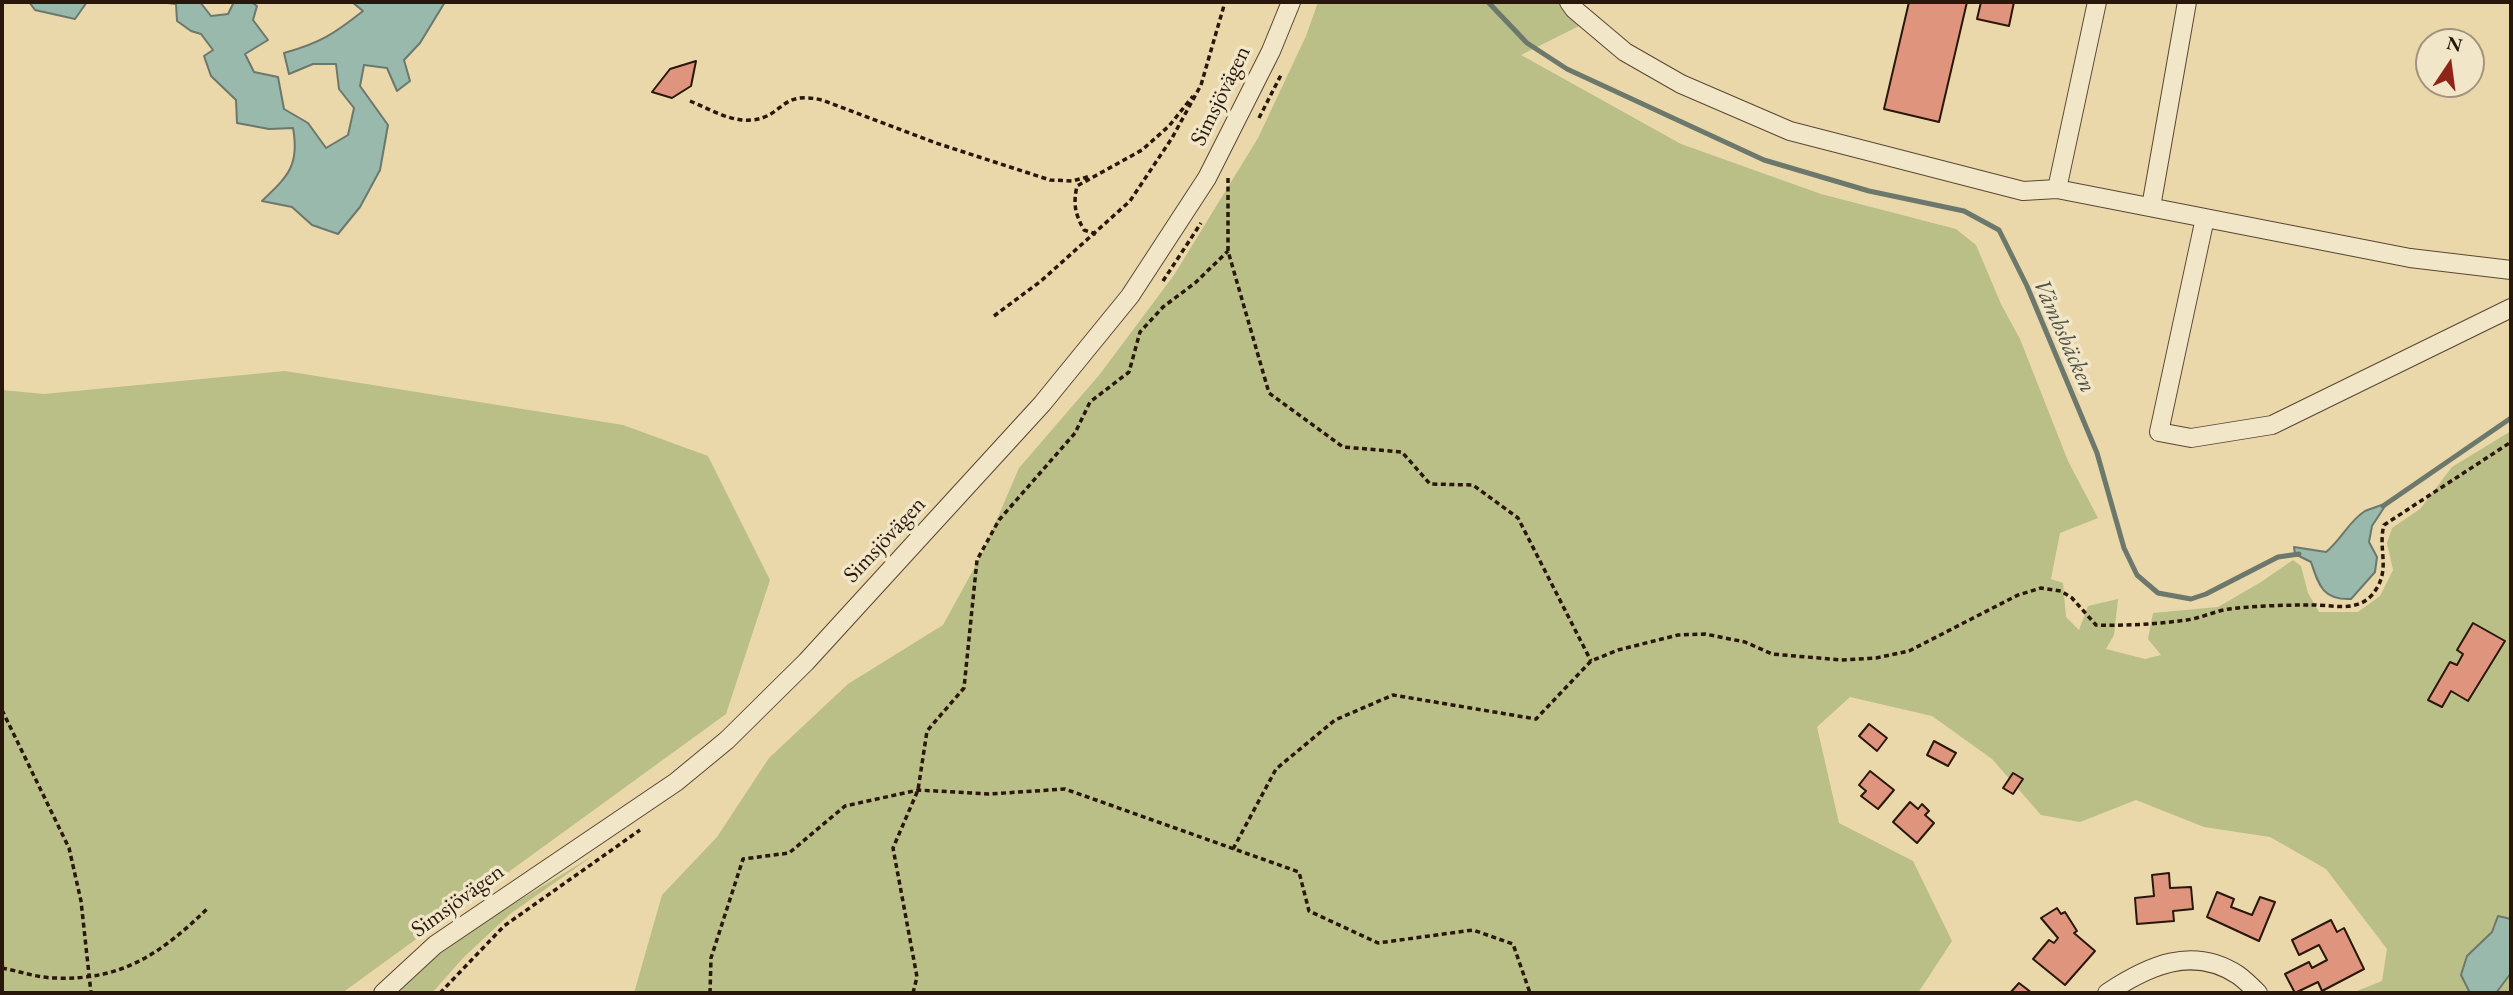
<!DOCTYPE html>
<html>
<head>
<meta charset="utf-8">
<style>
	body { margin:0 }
	#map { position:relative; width:2513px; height:995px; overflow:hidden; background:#ead8aa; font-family:"EB Garamond",serif }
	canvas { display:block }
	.frame { position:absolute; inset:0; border:4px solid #29170c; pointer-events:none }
	.north { position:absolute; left:2415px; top:28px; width:70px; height:70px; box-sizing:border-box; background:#f1e6c8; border:2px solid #a1937d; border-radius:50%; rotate:13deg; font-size:19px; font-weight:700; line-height:28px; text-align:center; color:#29170c }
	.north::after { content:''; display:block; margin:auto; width:24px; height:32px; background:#8f2418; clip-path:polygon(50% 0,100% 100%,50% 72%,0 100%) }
</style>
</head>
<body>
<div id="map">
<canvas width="2513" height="995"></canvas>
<div class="frame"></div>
<div class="north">N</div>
</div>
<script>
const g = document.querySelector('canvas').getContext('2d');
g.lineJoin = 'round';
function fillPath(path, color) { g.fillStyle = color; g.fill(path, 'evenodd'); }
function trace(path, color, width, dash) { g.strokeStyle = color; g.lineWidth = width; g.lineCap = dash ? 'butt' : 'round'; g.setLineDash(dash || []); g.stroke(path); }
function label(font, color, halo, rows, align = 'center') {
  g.font = font + ' "EB Garamond",serif'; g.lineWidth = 7; g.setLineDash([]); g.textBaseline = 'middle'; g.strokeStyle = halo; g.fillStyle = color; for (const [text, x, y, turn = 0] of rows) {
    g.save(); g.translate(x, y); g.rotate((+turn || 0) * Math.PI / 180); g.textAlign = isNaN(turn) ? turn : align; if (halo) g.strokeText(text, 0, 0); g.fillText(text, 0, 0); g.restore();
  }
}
fillPath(new Path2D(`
	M 1318,2 L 1559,2 L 1579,26 L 1521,55 L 1681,144 L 1821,194 L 1956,229 L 1976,245 L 2001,304 L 2020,339 L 2068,461 L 2098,518 L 2060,533 L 2051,579 L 2063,583 L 2066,617 L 2079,630 L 2088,606 L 2118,599 L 2114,635 L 2106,649 L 2145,659 L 2161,655 L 2148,639 L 2153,613 L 2218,607 L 2261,582 L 2293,560 L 2301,566 L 2308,593 L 2319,612 L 2358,612 L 2380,596 L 2393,570 L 2387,543 L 2392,528 L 2420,509 L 2452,467 L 2511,431 L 2511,993 L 2352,993 L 2382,981 L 2387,949 L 2326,869 L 2270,837 L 2204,827 L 2136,800 L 2080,822 L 2041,815 L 1992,759 L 1932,716 L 1850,697 L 1817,727 L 1839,823 L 1913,861 L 1952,941 L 1918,993 L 634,993 L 662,895 L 717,837 L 769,758 L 848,684 L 943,625 L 982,554 L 1019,468 L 1100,374 L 1174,275 L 1258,138 L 1306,36 Z
	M 285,371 L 623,425 L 708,456 L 770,580 L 726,714 L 342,993 L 2,993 L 2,390 L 44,394 Z
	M 594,855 L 510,914 L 463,958 L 432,993 L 395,993 C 452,936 526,897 594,855 Z`), '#babe87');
const water = new Path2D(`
	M 29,2 L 87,2 L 75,19 L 35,10 Z
	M 159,2 L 200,2 L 211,16 L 228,14 L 234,2 L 251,2 L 257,6 L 253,20 L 268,40 L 245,54 L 254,72 L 278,77 L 284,109 L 308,123 L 326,148 L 348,135 L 354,108 L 339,89 L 336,64 L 313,64 L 289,74 L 284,53 C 320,43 334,34 363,11 L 352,2 L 445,2 L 420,43 L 404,60 L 410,81 L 397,91 L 387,68 L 364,65 L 360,86 L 388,125 L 380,170 L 360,207 L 338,234 L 312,225 L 292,207 L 262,201 C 287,177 300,166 293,128 L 269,129 L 237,123 L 236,100 L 211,76 L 204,56 L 213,50 L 201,34 L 191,31 L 177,21 L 176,4 Z
	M 2387,503 L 2372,526 L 2369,542 L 2377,557 L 2375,572 L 2351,599 C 2323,600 2319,586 2311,562 L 2295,554 L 2294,547 L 2326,552 C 2341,540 2349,521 2365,511 C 2372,508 2380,506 2387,503 Z
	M 2498,916 L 2511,919 L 2511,973 L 2496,993 L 2470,993 L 2461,975 L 2467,956 L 2492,932 Z`);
fillPath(water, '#98b9ac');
trace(water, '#6c786c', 2);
trace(new Path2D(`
	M 1488,2 L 1527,43 L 1567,69 L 1764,160 L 1869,191 L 1964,211 L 1999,230 L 2027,286 L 2097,453 L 2124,548 L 2137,575 L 2158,593 L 2191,599 L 2206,594 L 2278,557 L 2299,554
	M 2383,506 L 2511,418`), '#6c786c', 5);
const building = new Path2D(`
	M 1909,2 L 1967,2 L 1939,122 L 1884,109 Z
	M 1981,2 L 2014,2 L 2009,26 L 1977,19 Z
	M 696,61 L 691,86 L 672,98 L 652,92 L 670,69 Z
	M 2473,623 L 2505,641 L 2468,701 L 2451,691 L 2442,707 L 2428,700 L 2450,662 L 2457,665 L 2463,654 L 2457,650 Z
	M 1869,724 L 1887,738 L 1877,751 L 1859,736 Z
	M 1934,741 L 1956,753 L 1948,766 L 1927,755 Z
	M 1870,771 L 1894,790 L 1878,809 L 1861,796 L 1866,791 L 1859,785 Z
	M 2013,773 L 2023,779 L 2013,794 L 2003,788 Z
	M 1910,802 L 1918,809 L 1922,804 L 1929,811 L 1925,815 L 1934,823 L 1917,843 L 1893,822 Z
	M 2169,873 L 2170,888 L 2191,887 L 2193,909 L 2173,911 L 2174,921 L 2137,924 L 2135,898 L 2154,896 L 2152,875 Z
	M 2217,892 L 2234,899 L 2231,907 L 2252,915 L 2260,897 L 2275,902 L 2259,941 L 2207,917 Z
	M 2057,908 L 2061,914 L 2065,912 L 2077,931 L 2074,933 L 2095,951 L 2065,985 L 2033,959 L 2049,940 L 2054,943 L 2058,938 L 2041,918 Z
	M 2331,920 L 2337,932 L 2344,928 L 2364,969 L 2322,991 L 2318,982 L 2295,993 L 2285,974 L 2309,962 L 2312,968 L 2327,960 L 2319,945 L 2299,955 L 2292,940 Z
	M 2019,983 L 2032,993 L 2010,993 Z`);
fillPath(building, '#de947d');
trace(building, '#29170c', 2);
const street = new Path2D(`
	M 1569,2 L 1574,9 L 1625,52 L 1681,84 L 1790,131 L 2023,191 L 2057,189 L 2410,258 L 2511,270
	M 2057,189 L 2097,2
	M 2151,207 L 2187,2
	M 2205,218 L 2159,432 L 2191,438 L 2272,425 L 2511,308
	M 383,993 L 435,945 L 676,782 L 727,740 L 806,662 L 923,534 L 1042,404 L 1130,296 L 1207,178 L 1271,51 L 1291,2
	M 2107,993 C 2148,966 2192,945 2238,975 C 2245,980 2252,987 2258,993`);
trace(street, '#594734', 20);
trace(new Path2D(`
	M 690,101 C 710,109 730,122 752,120 C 784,117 779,90 822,100 L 936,143 L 1050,180 L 1072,181 L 1091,176
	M 1259,118 L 1281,75
	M 1228,178 L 1228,251 L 1269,393 L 1343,447 L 1402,452 L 1430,484 L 1473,485 L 1518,518 L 1591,661
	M 1096,234 L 1084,230 C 1075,214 1073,204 1077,186 L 1142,150 L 1169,126 L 1193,96
	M 1163,281 L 1201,223
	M 994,316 L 1041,281 L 1130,201 L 1172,138 L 1201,85 L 1225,2
	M 2,710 L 69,848 L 81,901 L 91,993
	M 1233,849 L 1276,769 L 1335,720 L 1393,695 L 1536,719 L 1591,661 L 1618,650 L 1678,635 L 1705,634 L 1745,642 L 1772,654 L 1841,660 L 1876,658 L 1909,651 L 2018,595 L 2041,588 L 2061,591 L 2072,598 L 2096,625 C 2126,626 2157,624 2187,620 C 2201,618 2215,611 2229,609 C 2255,606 2283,605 2309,605 C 2329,604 2355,613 2371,596 C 2393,571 2377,551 2384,525 L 2511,442
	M 2,968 C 19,971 38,978 55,978 C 123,981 163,952 209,907
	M 440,993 L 504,926 L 640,830
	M 710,993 L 711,958 L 743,859 L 789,853 L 845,806 L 918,790 L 989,794 L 1065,789 L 1299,872 L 1309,911 L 1378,943 L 1473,930 L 1513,944 L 1530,993
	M 913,993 L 917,977 L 893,848 L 918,790 L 927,731 L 964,688 L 977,560 L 999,520 L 1075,433 L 1090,402 L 1129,372 L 1140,332 L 1163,307 L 1195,283 L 1228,251`), '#29170c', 3.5, [5, 3.5]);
trace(street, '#f1e6c8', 18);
label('23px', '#29170c', '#f1e6c8', [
	["Simsjövägen",1221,96,-64],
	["Simsjövägen",885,540,-47],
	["Simsjövägen",458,901,-36]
]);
label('italic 24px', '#505044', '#f1e6c8', [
	["Våmbsbäcken",2064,336,66]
]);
</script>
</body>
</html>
